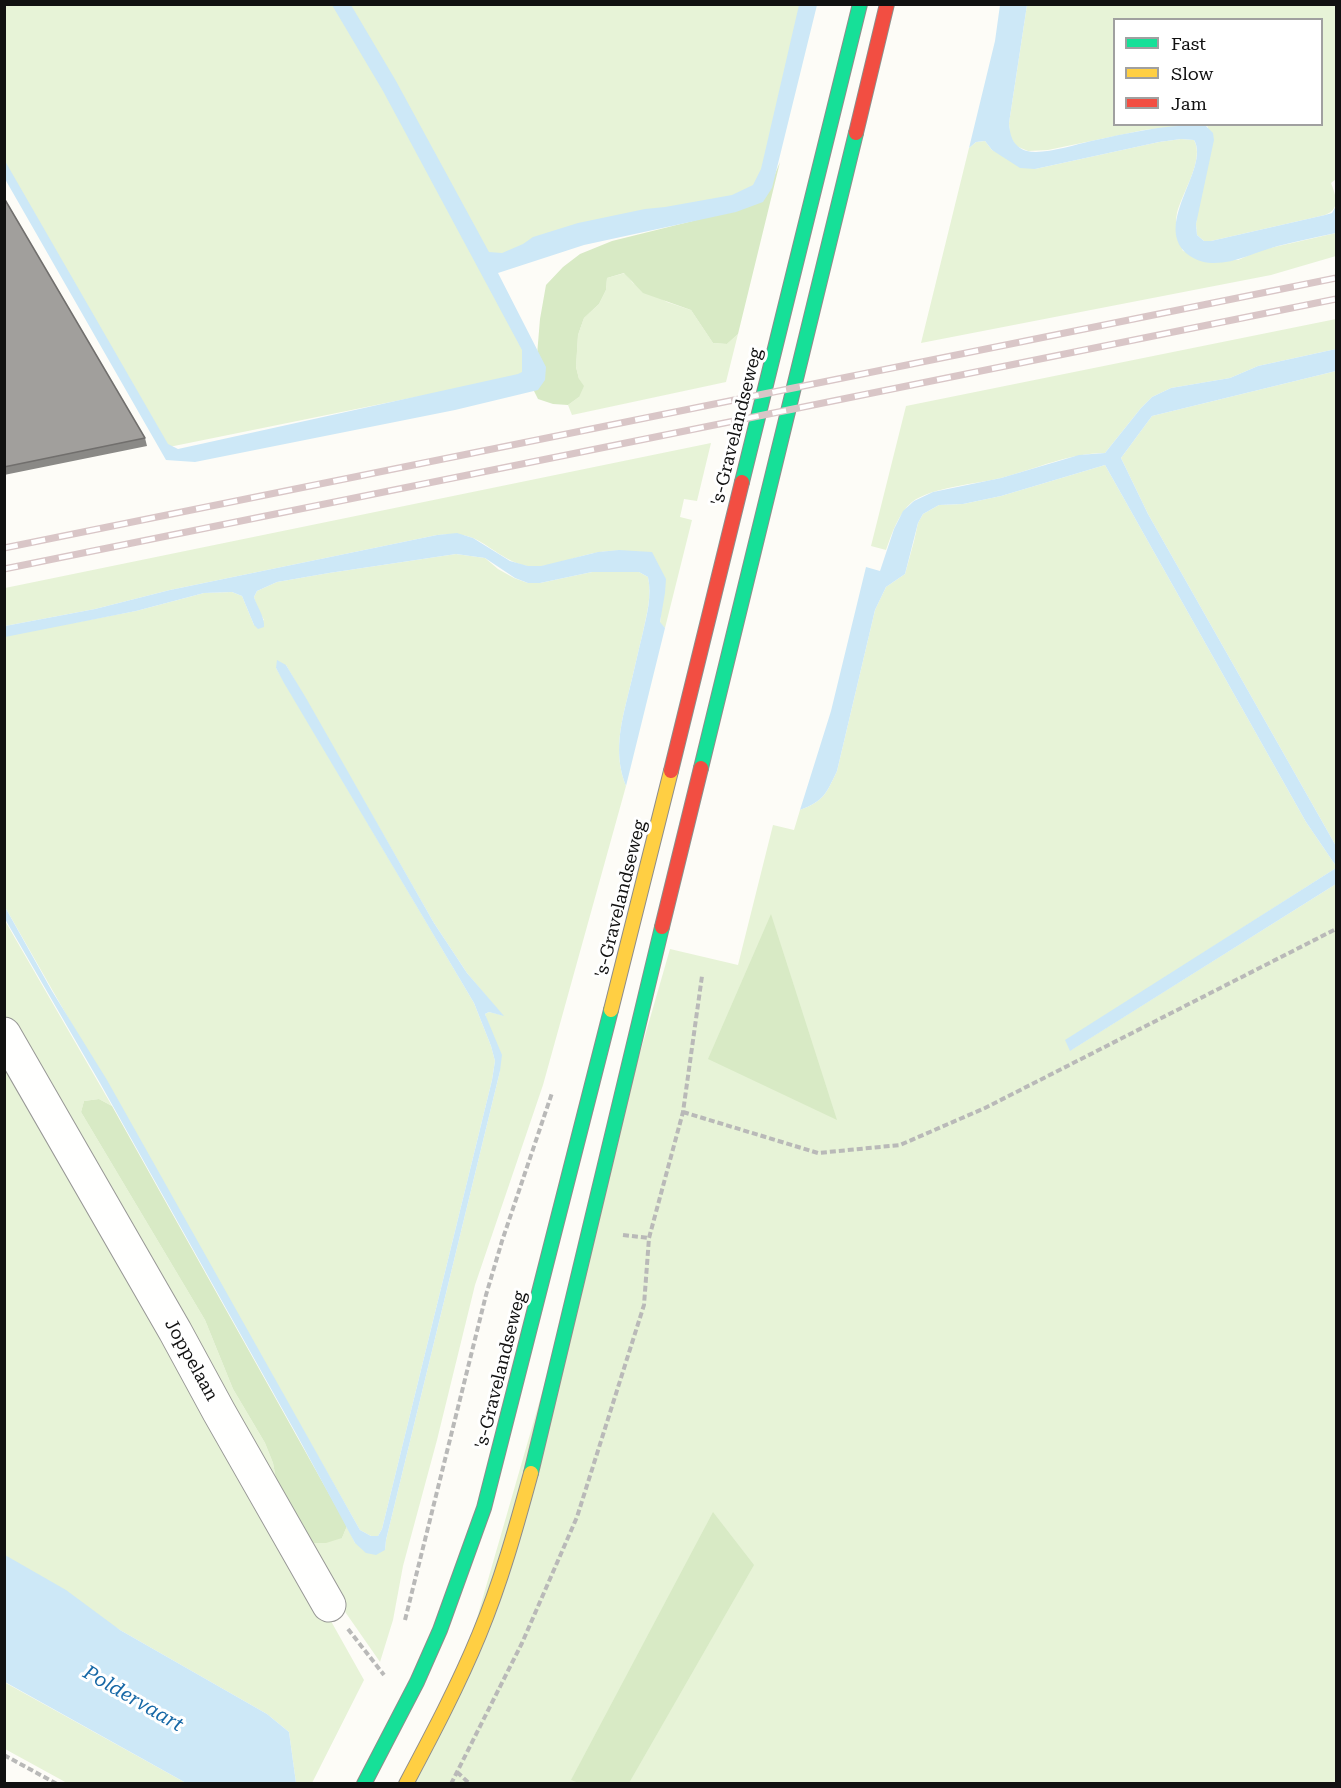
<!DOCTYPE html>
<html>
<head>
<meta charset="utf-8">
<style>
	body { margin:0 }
	#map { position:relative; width:1341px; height:1788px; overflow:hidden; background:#fdfcf7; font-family:"Roboto Serif",serif }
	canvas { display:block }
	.frame { position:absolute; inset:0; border:6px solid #111; pointer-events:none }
	.legend { position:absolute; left:1113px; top:18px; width:210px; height:108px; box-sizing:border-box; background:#fff; border:2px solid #a0a0a0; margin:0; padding:8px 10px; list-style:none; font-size:18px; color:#111 }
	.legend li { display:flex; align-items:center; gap:12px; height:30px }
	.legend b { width:30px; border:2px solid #a0a0a0 }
</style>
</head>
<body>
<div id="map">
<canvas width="1341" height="1788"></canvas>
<div class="frame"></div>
<ul class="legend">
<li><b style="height:8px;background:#16e098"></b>Fast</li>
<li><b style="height:8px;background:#ffcf43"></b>Slow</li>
<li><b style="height:8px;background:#f24e42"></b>Jam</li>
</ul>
</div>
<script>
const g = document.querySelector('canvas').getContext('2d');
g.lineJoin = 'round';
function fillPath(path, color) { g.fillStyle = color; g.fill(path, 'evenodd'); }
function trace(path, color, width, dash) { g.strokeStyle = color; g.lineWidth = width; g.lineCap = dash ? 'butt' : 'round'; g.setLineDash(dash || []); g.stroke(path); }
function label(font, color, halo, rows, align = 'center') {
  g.font = font + ' "Roboto Serif",serif'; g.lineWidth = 6; g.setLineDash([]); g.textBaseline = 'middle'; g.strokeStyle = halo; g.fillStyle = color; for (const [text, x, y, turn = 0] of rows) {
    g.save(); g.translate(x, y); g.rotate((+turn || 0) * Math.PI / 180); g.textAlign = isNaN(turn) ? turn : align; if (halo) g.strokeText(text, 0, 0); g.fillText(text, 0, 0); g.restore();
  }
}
fillPath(new Path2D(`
	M 4,5 L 801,5 L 770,162 L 754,189 L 732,198 L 483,259 L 534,373 L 169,447 L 5,166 Z
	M 1027,5 L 1336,5 L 1336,179 L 1331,183 C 1336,196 1341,209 1325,215 L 1211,241 L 1204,241 L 1197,235 L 1196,224 L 1208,127 L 1205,125 L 1322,124 L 1322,20 L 1114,20 L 1114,124 L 1192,125 L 1144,130 L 1048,150 L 1028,151 L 1016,146 L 1010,136 L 1009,123 Z
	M 1181,139 L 1194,140 C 1205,159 1182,193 1177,213 C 1174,227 1178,239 1183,251 L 1238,260 L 1261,250 L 1336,233 L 1336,256 L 1271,275 L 921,343 L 969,148 L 976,142 L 985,141 L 992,150 L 1035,169 L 1159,142 Z
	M 625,273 L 633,283 L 667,302 L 691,310 L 713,343 L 727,344 L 738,334 L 726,382 L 572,415 L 568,405 L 579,397 L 579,379 L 576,367 L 578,335 L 584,318 L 599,304 L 606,290 L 607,278 Z
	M 1336,319 L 1336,349 L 1258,366 L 1230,378 L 1171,388 L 1152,397 L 1141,408 L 1105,453 C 1069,453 1036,469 1001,478 C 976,484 932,487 912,502 C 898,514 892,533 886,550 L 871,546 L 906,406 Z
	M 1336,371 L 1336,846 L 1148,514 L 1121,458 L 1152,416 Z
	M 711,443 L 697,501 L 684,499 L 680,517 L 692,520 L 665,628 L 660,623 L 661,614 L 651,552 C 634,552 618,549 600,552 C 577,555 551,569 527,566 C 506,562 492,547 473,538 C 461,533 449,534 437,535 L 170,590 L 95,609 L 5,626 L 5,588 Z
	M 1105,465 L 1306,822 L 1336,866 L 1336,868 L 1066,1041 L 1071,1050 L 1336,884 L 1336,1783 L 399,1784 L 468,1649 L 670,949 L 738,965 L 773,825 L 794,830 L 800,810 C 824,801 826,794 837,771 L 875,610 L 886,587 L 905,574 L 914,541 L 918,523 L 923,514 L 939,505 L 963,504 L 1001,496 Z
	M 456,554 L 485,558 L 498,569 L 514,578 L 528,583 L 540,583 L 592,572 L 639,572 L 648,577 C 652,596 647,613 643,632 C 638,652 634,671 629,691 C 621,723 613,754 626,786 L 543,1085 L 475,1285 L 437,1440 L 403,1566 L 393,1620 L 380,1662 L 332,1593 L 297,1533 L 342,1538 L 347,1526 L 355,1543 L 385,1550 L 386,1540 L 500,1071 L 491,1032 L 485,1014 L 489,1012 L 502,1015 L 467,973 L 434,923 L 286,665 L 276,668 L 474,1003 L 491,1046 L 495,1061 L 492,1080 L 382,1529 L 378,1536 L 371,1536 L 360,1530 L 5,907 L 4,636 L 136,611 L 204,593 L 232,592 L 242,596 L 254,625 L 264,620 L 257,608 L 254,597 L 257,591 L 277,582 L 329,573 Z
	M 4,919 L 112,1106 L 99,1099 L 84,1101 L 81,1112 L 205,1320 L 233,1389 L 265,1443 L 273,1463 L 280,1501 L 5,1022 Z
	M 4,1059 L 155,1307 L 364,1680 L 312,1783 L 296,1783 L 289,1732 L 267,1714 L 120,1630 L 5,1562 Z
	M 4,1682 L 186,1783 L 67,1783 L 5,1749 Z`), '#e7f3d7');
fillPath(new Path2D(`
	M 780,162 L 738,334 L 727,344 L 713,343 L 691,310 L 643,293 L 624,273 L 607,278 L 606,290 L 599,304 L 584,318 L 578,335 L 576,367 L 579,379 L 584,386 L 579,397 L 568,405 L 553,404 L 538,399 L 534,391 L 540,319 L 546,285 L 563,267 L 580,254 L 612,241 L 741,209 L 771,184 Z
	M 771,914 L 837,1120 L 708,1059 Z
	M 99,1099 L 112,1106 L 347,1526 L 342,1538 L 326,1543 L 313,1543 L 297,1533 L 280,1501 L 273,1463 L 265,1443 L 233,1389 L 205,1320 L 81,1112 L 84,1101 Z
	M 713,1512 L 754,1565 L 629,1783 L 579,1783 L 571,1780 Z`), '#d8eac5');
fillPath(new Path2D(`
	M 332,5 L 351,5 L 396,81 L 489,252 L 502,253 L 523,244 L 533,237 L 578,223 L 645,209 L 665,207 L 732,195 L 753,185 L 761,169 L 799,5 L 817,5 L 772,188 L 763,202 L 736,212 L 584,245 L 498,273 L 546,367 L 545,380 L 538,390 L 455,410 L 195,462 L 166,460 L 5,179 L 5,161 L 168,444 L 178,449 L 518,374 L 522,372 L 522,350 L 383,91 Z
	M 1000,5 L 1027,5 L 1009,123 C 1010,136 1013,147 1027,151 C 1043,155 1074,145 1091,141 C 1128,133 1166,124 1205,125 L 1213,133 L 1214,140 L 1196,224 L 1197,235 L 1204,241 L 1211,241 L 1325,215 L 1332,213 L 1336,206 L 1336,233 C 1317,237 1297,241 1278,246 C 1250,253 1217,274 1190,256 C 1149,227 1211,169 1194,140 L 1181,139 L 1159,142 L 1035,169 L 1020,168 L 992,150 L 985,141 L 976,142 L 969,148 L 995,41 Z
	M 1336,349 L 1336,371 L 1152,416 L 1121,458 L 1148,514 L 1336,846 L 1336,866 L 1306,822 L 1105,465 L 1001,496 L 963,504 L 939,505 L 923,514 L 918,523 L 905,574 L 886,587 L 875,610 L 837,771 C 826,794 824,801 800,810 L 831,711 L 866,567 L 880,571 L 894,529 L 903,511 L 914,501 L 933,492 L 1001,478 L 1079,455 L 1105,453 L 1141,408 L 1152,397 L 1171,388 L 1230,378 L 1258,366 Z
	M 457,533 L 473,538 L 510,561 L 528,566 L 541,566 L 598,552 L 619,550 L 652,552 L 666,579 L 665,593 L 660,622 L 665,628 L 626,786 C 613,754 621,723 629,691 C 634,671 638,652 643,632 C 647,614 652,596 648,577 L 639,572 L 592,572 L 540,583 L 528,583 L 515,578 L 485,558 L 456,554 L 329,573 L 277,582 L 257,591 L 254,597 C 257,607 265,617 264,627 L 258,629 L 254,625 L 242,596 L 232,592 L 204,593 L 136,611 L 5,637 L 5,626 L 95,609 L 170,590 L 437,535 Z
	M 277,660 L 286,665 L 306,698 L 434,923 L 467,973 L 504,1016 L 489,1012 L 485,1014 L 502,1055 L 500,1071 L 386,1540 L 385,1550 L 376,1555 L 366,1553 L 355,1543 L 298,1437 L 100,1083 L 5,919 L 5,907 L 52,991 L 107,1080 L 360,1530 L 371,1536 L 378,1536 L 382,1529 L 492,1080 L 495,1061 L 491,1046 L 474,1003 L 284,683 L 276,668 Z
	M 1336,868 L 1336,884 L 1070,1051 L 1065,1040 Z
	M 5,1555 L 66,1590 L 120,1630 L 267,1714 L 289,1732 L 296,1783 L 186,1783 L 5,1682 Z`), '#cde8f7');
const street = new Path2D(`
	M 4,1034 L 175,1331 L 219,1412 L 329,1605`);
const fast = new Path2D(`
	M 742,482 L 860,4
	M 701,768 L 856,133
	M 531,1473 L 662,927
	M 364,1784 L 417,1682 L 440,1630 L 484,1508 L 611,1010`);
const slow = new Path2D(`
	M 611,1010 L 671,771
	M 406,1784 C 432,1735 458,1686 479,1635 C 501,1582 516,1528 531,1473`);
const jam = new Path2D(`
	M 856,133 L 887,4
	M 671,771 L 742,482
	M 662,927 L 701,768`);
trace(street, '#979795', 35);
trace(fast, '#8e8d8b', 16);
trace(slow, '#8e8d8b', 16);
trace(jam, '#8e8d8b', 16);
trace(new Path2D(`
	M 683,1112 L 818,1153 L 900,1145 L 985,1108 L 1336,929
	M 623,1235 L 649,1238
	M 405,1620 L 486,1295 L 502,1241 L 552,1093
	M 348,1629 L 384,1675
	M 4,1755 L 57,1784
	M 457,1772 L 470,1784
	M 451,1784 L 522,1643 L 577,1517 L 644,1305 L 649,1238 L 683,1112 L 702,976`), '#b9b9b8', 4, [6, 3]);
trace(street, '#fffffe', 33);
trace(fast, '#16e098', 14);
trace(slow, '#ffcf43', 14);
trace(jam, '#f24e42', 14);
const rail = new Path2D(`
	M 4,548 L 1336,278
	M 4,569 L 1336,299`);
trace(rail, '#d9c6c7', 7);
trace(rail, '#fff', 4.5, [14]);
fillPath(new Path2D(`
	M 4,198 L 145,438 L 147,446 L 4,475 Z`), '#8a8986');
const building = new Path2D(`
	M 4,198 L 145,438 L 4,467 Z`);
fillPath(building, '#a19f9c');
trace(building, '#716f6d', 1.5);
label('18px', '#111', '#fff', [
	["'s-Gravelandseweg",737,427,-76],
	["'s-Gravelandseweg",621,899,-76],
	["Joppelaan",191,1360,61],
	["'s-Gravelandseweg",501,1370,-76]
]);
label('italic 20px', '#1768a6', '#fff', [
	["Poldervaart",133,1699,30]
]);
</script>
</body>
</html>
